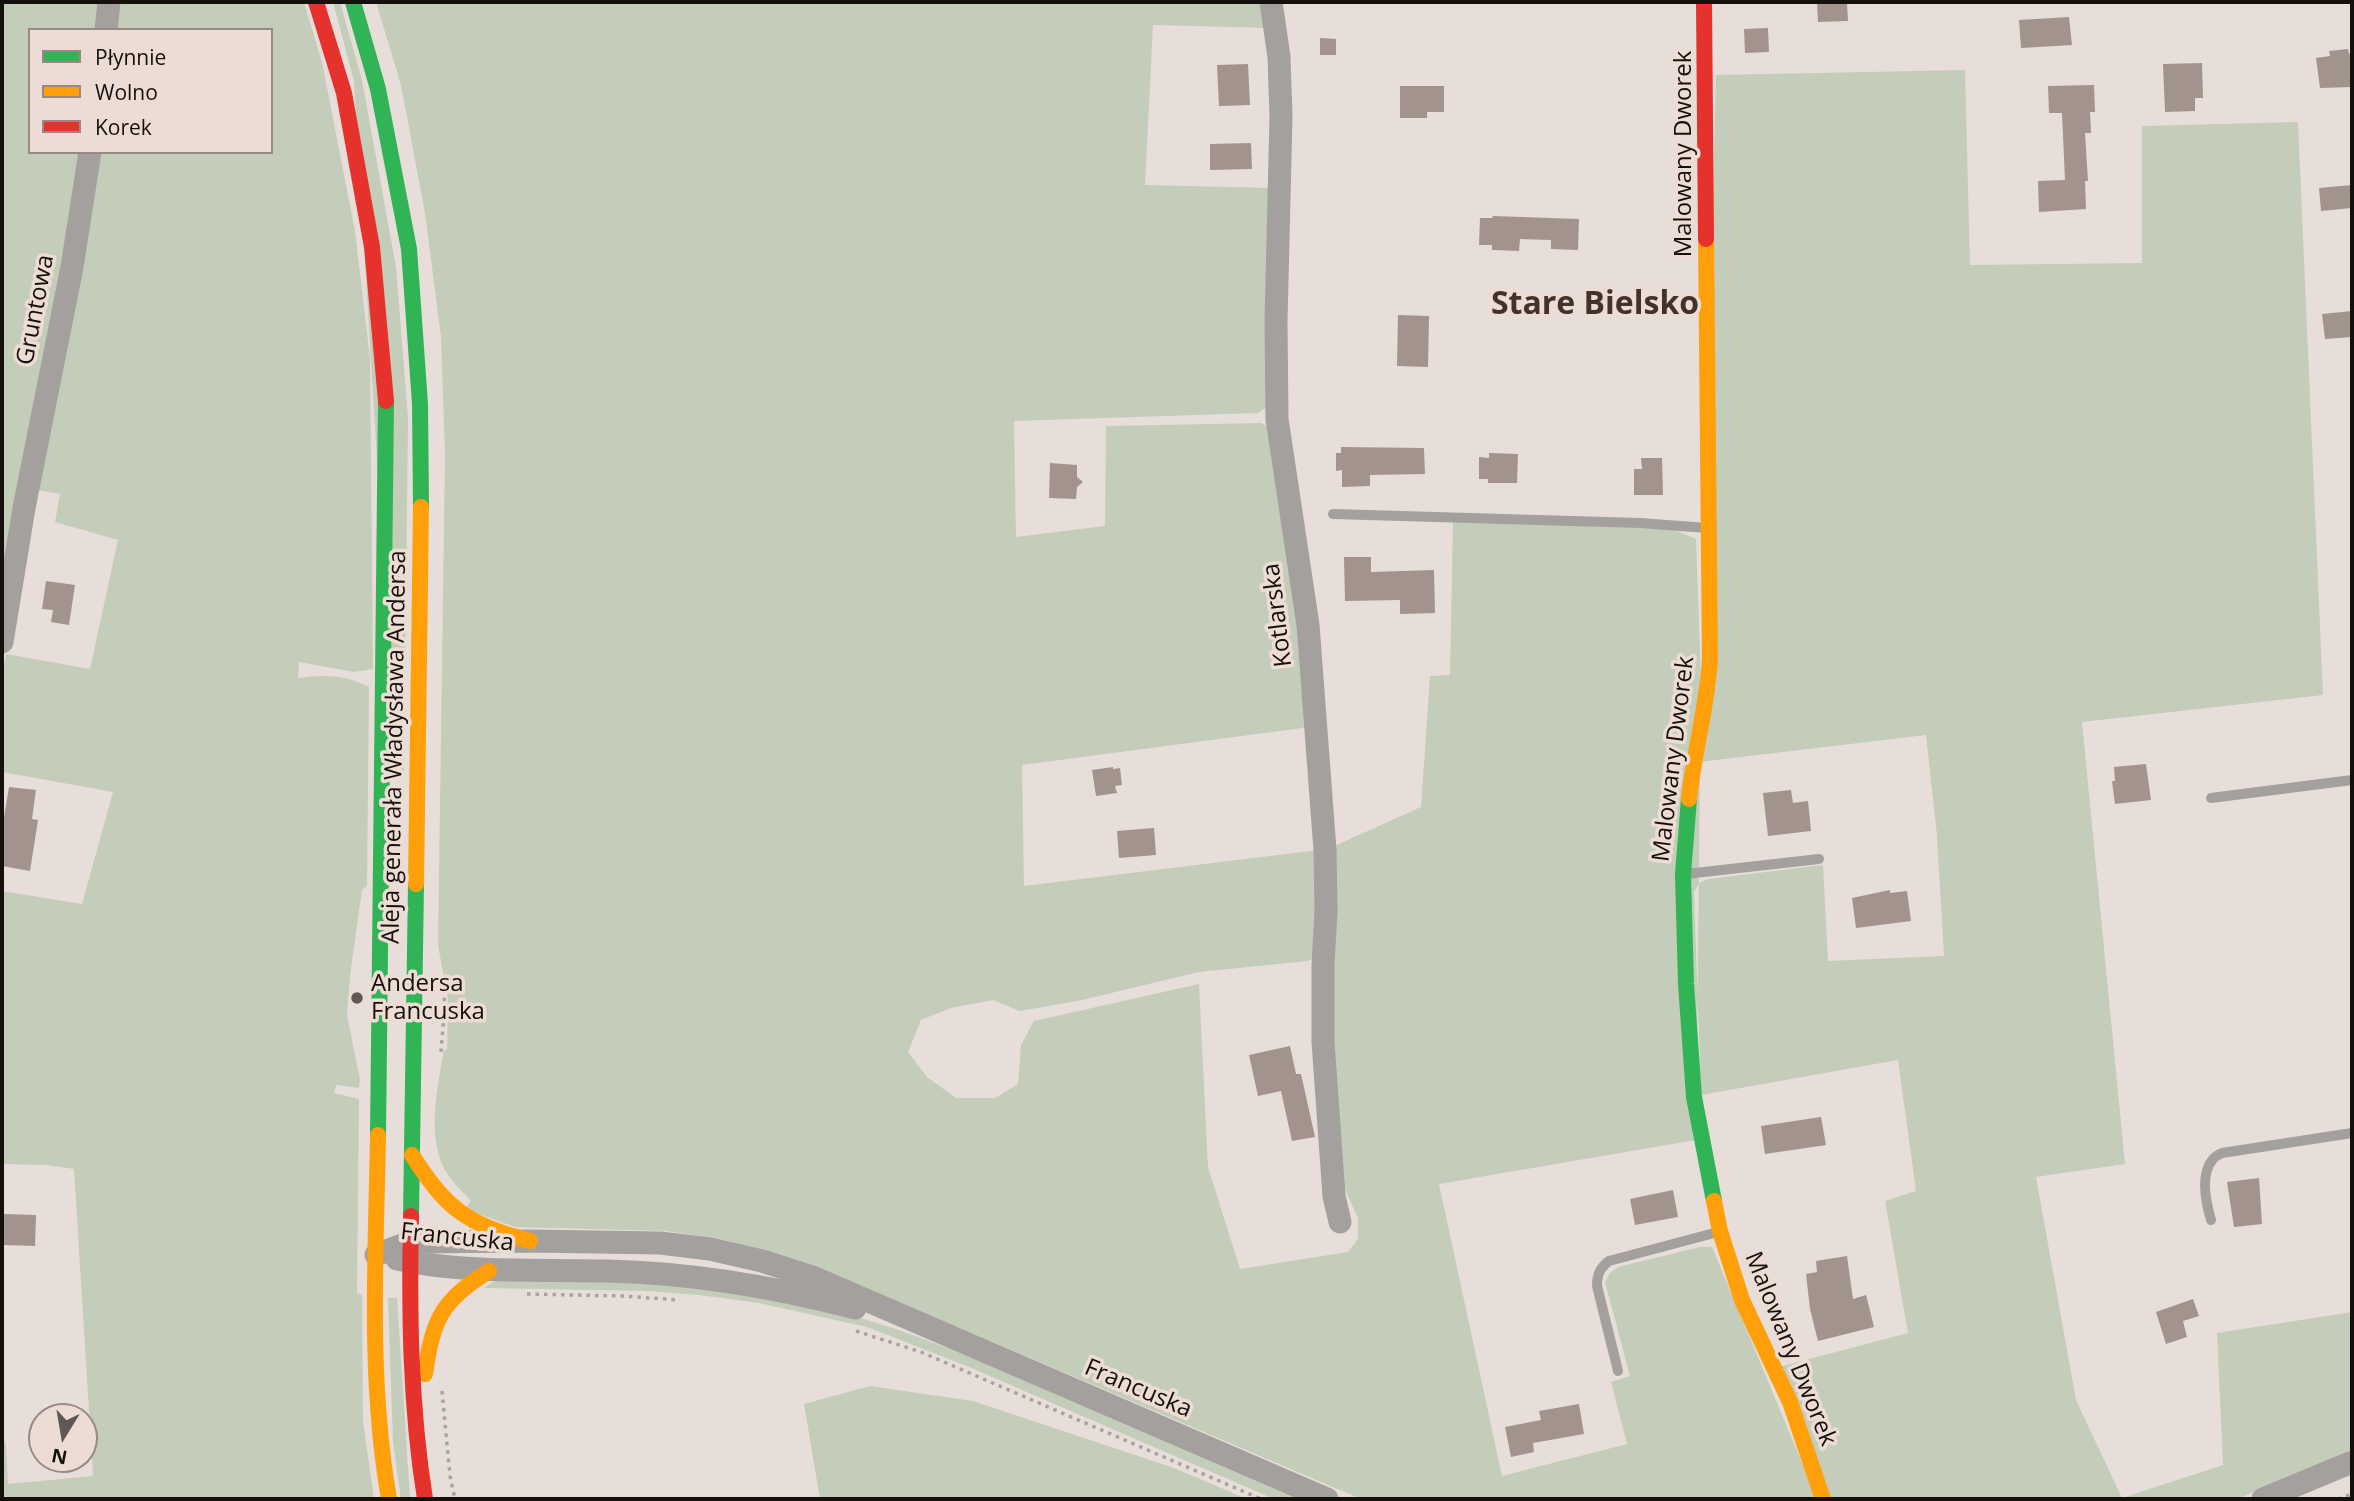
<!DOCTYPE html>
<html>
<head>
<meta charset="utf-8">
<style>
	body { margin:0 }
	#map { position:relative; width:2354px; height:1501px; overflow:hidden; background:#e7deda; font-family:"Open Sans",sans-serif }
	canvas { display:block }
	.frame { position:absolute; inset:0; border:4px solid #16100d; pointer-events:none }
	.legend { position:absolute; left:28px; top:28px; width:245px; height:126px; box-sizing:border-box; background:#eddcd4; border:2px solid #978a84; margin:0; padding:9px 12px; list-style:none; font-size:21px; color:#16100d }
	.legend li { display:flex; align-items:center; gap:14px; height:35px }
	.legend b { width:35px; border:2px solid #978a84 }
	.north { position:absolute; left:28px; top:1403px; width:70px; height:70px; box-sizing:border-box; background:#eddcd4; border:2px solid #978a84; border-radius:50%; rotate:191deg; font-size:19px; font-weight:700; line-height:28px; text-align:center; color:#16100d }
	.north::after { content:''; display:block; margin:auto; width:24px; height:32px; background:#5f5855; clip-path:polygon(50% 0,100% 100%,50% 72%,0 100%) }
</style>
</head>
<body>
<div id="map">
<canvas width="2354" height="1501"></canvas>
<div class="frame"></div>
<ul class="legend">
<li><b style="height:9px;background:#30b455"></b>Płynnie</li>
<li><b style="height:9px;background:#ff9f0a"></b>Wolno</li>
<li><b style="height:9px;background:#e5322d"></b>Korek</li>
</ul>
<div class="north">N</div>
</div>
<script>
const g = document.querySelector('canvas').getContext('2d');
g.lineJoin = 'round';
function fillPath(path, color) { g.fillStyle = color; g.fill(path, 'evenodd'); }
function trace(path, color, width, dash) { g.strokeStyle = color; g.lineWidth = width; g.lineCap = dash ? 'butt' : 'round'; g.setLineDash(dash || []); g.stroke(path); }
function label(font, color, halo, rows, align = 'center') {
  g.font = font + ' "Open Sans",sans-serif'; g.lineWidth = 7; g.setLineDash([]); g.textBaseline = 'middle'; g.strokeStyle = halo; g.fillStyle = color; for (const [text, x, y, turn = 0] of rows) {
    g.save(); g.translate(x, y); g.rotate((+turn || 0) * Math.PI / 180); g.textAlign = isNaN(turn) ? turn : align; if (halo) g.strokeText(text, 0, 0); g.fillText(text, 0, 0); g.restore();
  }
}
fillPath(new Path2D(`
	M 2,2 L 104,2 L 101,30 L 30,30 L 30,152 L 86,152 L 2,612 Z
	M 112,2 L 304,2 L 322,62 L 355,231 L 370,358 L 373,669 L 354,672 L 299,662 L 298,678 C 324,675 343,674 369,687 L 367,886 L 362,890 L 350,976 L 347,1015 L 360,1080 L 359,1088 L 336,1085 L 334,1093 L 359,1099 L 357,1293 L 362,1295 L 363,1421 L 374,1499 L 2,1499 L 2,1432 L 6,1445 L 8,1484 L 93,1476 L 74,1169 L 47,1165 L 2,1164 L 2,891 L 82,904 L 113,792 L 2,772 L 2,676 L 6,654 L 90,669 L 118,540 L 55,522 L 60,494 L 33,489 L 94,152 L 271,152 L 271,30 L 110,30 Z
	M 333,2 L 340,2 L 362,80 L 396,267 L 408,418 L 404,773 L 401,776 L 396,773 L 354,81 Z
	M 376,2 L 1265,2 L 1270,28 L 1153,25 L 1145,185 L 1273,188 L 1266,408 L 1258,413 L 1014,421 L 1016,537 L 1105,526 L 1106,426 L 1261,423 L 1267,426 L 1273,433 L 1310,727 L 1022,765 L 1024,886 L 1319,850 L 1315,957 L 1308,961 L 1199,972 L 1082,1000 L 1020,1011 L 993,1000 L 951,1008 L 921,1020 L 908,1052 L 927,1077 L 956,1098 L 995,1098 L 1018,1084 L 1021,1045 L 1034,1021 L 1199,984 L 1208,1167 L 1240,1269 L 1348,1252 L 1358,1239 L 1358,1218 L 1338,1174 L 1332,1122 L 1330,848 L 1421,807 L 1430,676 L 1450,675 L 1453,521 L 1646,528 L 1675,530 L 1696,539 L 1701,682 L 1696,1140 L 1439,1184 L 1502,1476 L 1627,1444 L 1611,1382 L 1630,1376 L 1605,1282 L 1610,1273 L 1618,1267 L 1700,1247 L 1712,1247 L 1817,1499 L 1361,1499 L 819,1268 L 720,1239 L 666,1231 L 515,1227 L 465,1209 L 471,1201 C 461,1190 449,1180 443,1166 C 427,1131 438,1086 444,1050 L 447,1050 L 448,1000 L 438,945 L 445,455 L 441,337 L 425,213 L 401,85 Z
	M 1965,70 L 1970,265 L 2142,263 L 2142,126 L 2298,122 L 2323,695 L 2082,722 L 2125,1164 L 2036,1177 L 2076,1400 L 2122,1498 L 2223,1465 L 2217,1333 L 2352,1312 L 2352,1449 L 2312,1469 L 2237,1499 L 1830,1499 L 1779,1367 L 1908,1333 L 1885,1201 L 1916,1191 L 1898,1060 L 1701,1095 L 1694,892 L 1699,883 L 1708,879 L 1823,865 L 1828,961 L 1944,956 L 1937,836 L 1926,735 L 1699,762 L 1716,75 Z
	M 495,1281 C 619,1277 747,1285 867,1320 C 932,1339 993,1367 1055,1394 C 1136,1429 1217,1464 1298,1499 L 1274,1499 L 969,1367 L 867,1327 L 759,1303 L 699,1295 L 648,1291 L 484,1288 Z
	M 388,1298 L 397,1298 L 410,1499 L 401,1499 L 393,1442 Z
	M 870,1386 L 973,1401 L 1174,1468 L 1247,1499 L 820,1499 L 804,1404 Z`), '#c4cdb9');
fillPath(new Path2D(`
	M 1817,2 L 1847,2 L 1848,21 L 1818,22 Z
	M 2069,17 L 2072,45 L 2021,48 L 2019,20 Z
	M 1768,28 L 1769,52 L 1745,53 L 1744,29 Z
	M 1320,38 L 1336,39 L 1336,55 L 1320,55 Z
	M 2348,49 L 2349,54 L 2352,53 L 2352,87 L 2320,88 L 2316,58 L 2330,56 L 2329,51 Z
	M 2202,63 L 2203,98 L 2195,98 L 2195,111 L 2165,112 L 2163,64 Z
	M 1248,64 L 1250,105 L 1219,106 L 1217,65 Z
	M 2094,85 L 2095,112 L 2090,112 L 2091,133 L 2085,133 L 2088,181 L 2085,181 L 2086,209 L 2039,212 L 2038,181 L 2065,180 L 2062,113 L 2049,113 L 2048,86 Z
	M 1400,86 L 1444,86 L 1444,112 L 1427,112 L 1427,118 L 1400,118 Z
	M 1251,143 L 1252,169 L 1210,170 L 1210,144 Z
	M 2352,185 L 2352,208 L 2321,211 L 2319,188 Z
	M 1493,216 L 1579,219 L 1578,250 L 1551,249 L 1551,240 L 1520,239 L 1519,251 L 1492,250 L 1492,245 L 1479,245 L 1480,218 L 1492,218 Z
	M 2352,311 L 2352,337 L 2325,339 L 2322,314 Z
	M 1398,315 L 1429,316 L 1428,367 L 1397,366 Z
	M 1341,447 L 1424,448 L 1425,474 L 1370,475 L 1370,486 L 1342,487 L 1342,470 L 1336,471 L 1336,453 L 1341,453 Z
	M 1489,453 L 1518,454 L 1517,483 L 1488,483 L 1488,479 L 1479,479 L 1479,457 L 1489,458 Z
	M 1641,458 L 1662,458 L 1663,495 L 1634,495 L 1634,469 L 1642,469 Z
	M 1050,463 L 1077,465 L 1077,477 L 1083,482 L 1077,487 L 1076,499 L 1049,498 Z
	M 1344,557 L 1371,557 L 1371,572 L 1434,570 L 1435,613 L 1400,614 L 1400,600 L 1345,601 Z
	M 46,581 L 75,585 L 69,625 L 51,622 L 53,610 L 42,609 Z
	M 2146,764 L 2151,800 L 2115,804 L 2112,781 L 2115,781 L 2114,767 Z
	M 1113,767 L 1113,769 L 1120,768 L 1122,785 L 1115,786 L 1117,793 L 1096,796 L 1092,770 Z
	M 9,787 L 36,790 L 32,819 L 38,820 L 30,871 L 2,866 L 2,829 Z
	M 1791,790 L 1793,803 L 1808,801 L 1811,831 L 1768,836 L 1763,793 Z
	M 1154,828 L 1156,855 L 1119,858 L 1117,831 Z
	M 1890,890 L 1890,893 L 1907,891 L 1911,921 L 1856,928 L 1852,898 Z
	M 1290,1046 L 1296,1074 L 1301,1074 L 1315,1137 L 1292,1141 L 1281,1091 L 1258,1096 L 1249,1055 Z
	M 1821,1117 L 1826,1145 L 1765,1154 L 1761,1126 Z
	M 2259,1178 L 2262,1224 L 2234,1227 L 2227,1182 Z
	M 1673,1190 L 1678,1217 L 1635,1225 L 1630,1199 Z
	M 2,1214 L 36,1215 L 35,1246 L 2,1245 Z
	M 1847,1256 L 1853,1299 L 1866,1295 L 1874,1327 L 1818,1341 L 1810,1309 L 1806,1274 L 1817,1272 L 1816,1261 Z
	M 2193,1299 L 2199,1316 L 2183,1321 L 2187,1337 L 2166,1344 L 2156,1312 Z
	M 1579,1404 L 1584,1434 L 1533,1443 L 1534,1452 L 1511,1457 L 1505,1427 L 1541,1420 L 1539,1411 Z`), '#a2938c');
trace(new Path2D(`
	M 441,1052 L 445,1002 L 442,990
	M 527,1294 L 622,1296 L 680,1300
	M 856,1331 L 921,1352 L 1261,1499
	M 442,1391 L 450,1476 L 455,1499
	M 2338,1499 L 2352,1494`), '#a8a2a0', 3.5, [3.5, 5]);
trace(new Path2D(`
	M 1333,514 L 1640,523 L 1707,528
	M 2211,798 L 2352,780
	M 1686,874 L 1819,859
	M 2211,1220 C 2206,1203 2200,1174 2213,1159 C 2213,1158 2221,1153 2222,1153 L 2352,1133
	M 1618,1371 L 1597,1286 C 1597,1274 1600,1268 1609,1261 L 1718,1232`), '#a4a09e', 10);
trace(new Path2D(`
	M 1271,2 L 1279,57 L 1281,117 L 1276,321 L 1277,419 L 1308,625 L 1325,850 L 1326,911 L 1323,965 L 1323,1042 L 1334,1196 L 1340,1222
	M 106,30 L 109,2
	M 2,642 L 24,508 L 72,267 L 90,152
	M 376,1255 L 410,1242 L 530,1241 L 660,1243 L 710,1249 L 762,1261 L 815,1278 L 1327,1499
	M 397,1259 C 467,1274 537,1269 608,1271 C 691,1273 775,1287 855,1308
	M 2263,1499 L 2352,1462`), '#a4a09e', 23);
trace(new Path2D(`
	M 353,2 L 378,89 L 409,249 L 420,404 L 421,507
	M 1689,799 L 1683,874 L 1686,984 L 1694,1097 L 1714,1201
	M 378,1135 L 386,401
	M 411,1216 L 416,884`), '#30b455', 16);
trace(new Path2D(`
	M 1689,799 C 1694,752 1707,707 1710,660 L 1706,239
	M 416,884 L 421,507
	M 378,1135 C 376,1256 368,1379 389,1499
	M 412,1155 C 447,1210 467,1224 530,1241
	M 1714,1201 L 1720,1231 L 1742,1300 L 1790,1402 L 1823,1499
	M 425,1374 C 433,1319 441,1301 489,1271`), '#ff9f0a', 16);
trace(new Path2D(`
	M 316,2 L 344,93 L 372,247 L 386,401
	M 1704,2 L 1706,239
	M 411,1216 C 409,1311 410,1405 425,1499`), '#e5322d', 16);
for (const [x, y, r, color] of [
	[357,998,7,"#5f5855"]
]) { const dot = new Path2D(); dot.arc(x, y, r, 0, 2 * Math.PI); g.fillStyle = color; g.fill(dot); trace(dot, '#eddcd4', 2.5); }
label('24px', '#16100d', '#eddcd4', [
	["Malowany Dworek",1684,154,-90],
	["Gruntowa",36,310,-79],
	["Kotlarska",1278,615,-97],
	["Aleja generała Władysława Andersa",395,747,-89],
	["Malowany Dworek",1674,759,-83],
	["Francuska",457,1238,6],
	["Malowany Dworek",1790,1349,68],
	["Francuska",1138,1389,23]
]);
label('24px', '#16100d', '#eddcd4', [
	["Andersa",371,984],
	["Francuska",371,1012]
], 'left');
label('bold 32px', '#40332c', '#eddcd4', [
	["Stare Bielsko",1595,305]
]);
</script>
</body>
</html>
